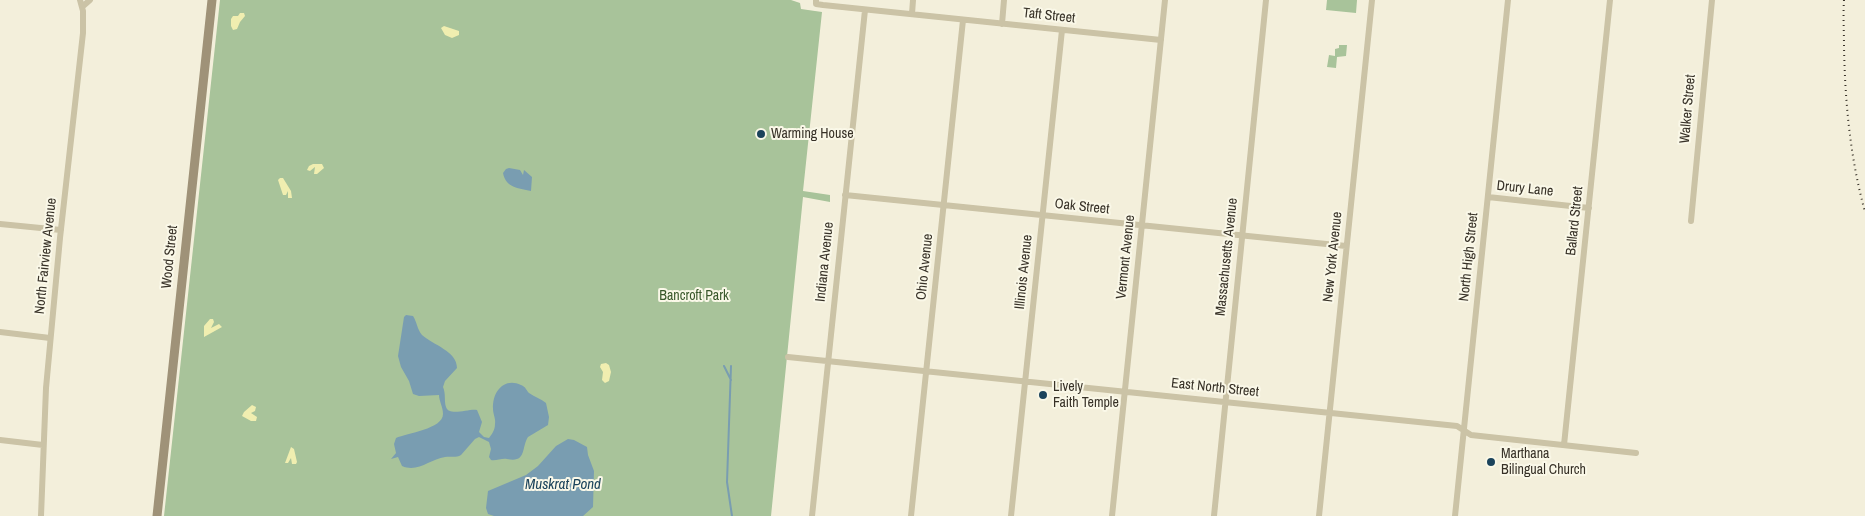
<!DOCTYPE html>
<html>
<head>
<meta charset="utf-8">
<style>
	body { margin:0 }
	canvas { display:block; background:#f3efdb }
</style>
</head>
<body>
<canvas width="1865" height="516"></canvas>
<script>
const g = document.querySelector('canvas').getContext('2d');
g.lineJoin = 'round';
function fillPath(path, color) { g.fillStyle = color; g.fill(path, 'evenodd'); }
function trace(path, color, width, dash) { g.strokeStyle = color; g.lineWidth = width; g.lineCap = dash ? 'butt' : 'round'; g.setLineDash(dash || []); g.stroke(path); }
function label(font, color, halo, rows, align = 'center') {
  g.font = font + ' "Archivo Narrow",sans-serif'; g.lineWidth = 4; g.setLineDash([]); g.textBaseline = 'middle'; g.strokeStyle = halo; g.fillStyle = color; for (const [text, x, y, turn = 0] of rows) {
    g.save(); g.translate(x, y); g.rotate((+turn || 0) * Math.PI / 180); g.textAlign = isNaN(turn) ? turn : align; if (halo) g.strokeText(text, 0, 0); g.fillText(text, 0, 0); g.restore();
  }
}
fillPath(new Path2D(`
	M 220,0 L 791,0 L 800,3 L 801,9 L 822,12 L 803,191 L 830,195 L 830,202 L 803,197 L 771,516 L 164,516 Z
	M 1327,0 L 1357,0 L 1356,13 L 1326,10 Z
	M 1339,45 L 1347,45 L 1346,56 L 1337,57 L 1336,68 L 1327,67 L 1329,55 L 1335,56 L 1335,49 L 1339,48 Z`), '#a8c39a');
fillPath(new Path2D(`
	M 240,13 L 244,13 L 245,16 L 240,22 L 237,29 L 233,30 L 231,26 L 231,19 L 233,16 L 238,16 Z
	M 444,26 L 459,31 L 459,35 L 452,38 L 445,35 L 441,28 Z
	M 313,164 L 322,164 L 324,168 L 317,174 L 314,174 L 315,167 L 310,171 L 307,170 L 309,166 Z
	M 280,178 L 283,178 L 291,191 L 292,198 L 288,198 L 288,191 L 286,195 L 283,195 L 278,180 Z
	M 210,319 L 213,319 L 214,322 L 211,328 L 219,324 L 222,327 L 204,337 L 204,326 Z
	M 606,363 L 609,365 L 611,372 L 609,381 L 605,383 L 602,380 L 603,372 L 600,367 L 601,364 Z
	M 252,405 L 256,407 L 255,411 L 251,413 L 257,417 L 256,421 L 251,421 L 242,416 L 244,412 Z
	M 291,447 L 294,449 L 297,462 L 296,464 L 292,464 L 291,458 L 288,463 L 285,463 Z`), '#f0eeb0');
fillPath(new Path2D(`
	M 509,168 L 520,170 L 523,175 L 524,170 L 532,177 L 531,191 C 518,188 506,188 503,173 L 506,169 Z
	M 406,315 L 413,316 C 417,322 417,329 422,335 C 433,345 457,351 457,368 L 445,381 L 443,387 C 446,394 444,401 446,407 C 449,417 470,408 477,410 L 482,422 L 479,432 L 484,437 L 489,438 C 492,434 495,430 495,424 C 496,419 493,414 493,409 C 492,392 504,377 521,385 C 526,387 526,390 529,393 C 535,397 541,399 546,403 L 549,417 L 548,425 L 528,437 C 521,448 527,463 507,459 C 502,458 496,461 491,460 L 489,457 L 491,449 L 489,442 L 479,437 L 475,439 L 461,455 C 456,458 451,456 445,457 C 430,459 418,473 402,466 L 398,457 L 391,459 L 396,453 L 394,444 L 396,438 C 407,433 443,429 443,414 C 443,407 439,401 439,395 L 419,396 L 413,394 L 409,381 L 401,367 L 398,356 L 404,317 Z
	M 568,439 L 574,440 L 587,447 L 588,455 L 594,471 L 593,507 L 583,516 L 494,516 L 488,514 L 486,508 L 488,491 L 526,475 L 538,466 L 556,446 Z`), '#799db1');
trace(new Path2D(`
	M 724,366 L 731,380
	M 731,366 L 727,482 L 732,516`), '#799db1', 2);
trace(new Path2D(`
	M 816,0 L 816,4 L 823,5 L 1161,40
	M 82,7 L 90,0
	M 912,14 L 913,0
	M 1002,24 L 1004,0
	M 845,195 L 1346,246
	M 1488,197 L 1589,208
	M 1691,221 L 1712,0
	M 0,224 L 61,230
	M 0,332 L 50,338
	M 788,357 L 1457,426 L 1471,435 L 1636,453
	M 0,440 L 43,445
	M 1564,445 L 1610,0
	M 41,516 L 46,388 L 60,238 L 83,33 L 83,11 L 80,0
	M 812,516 L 865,10
	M 911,516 L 963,20
	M 1011,516 L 1062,30
	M 1112,516 L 1165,0
	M 1214,516 L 1266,0
	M 1319,516 L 1372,0
	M 1455,516 L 1508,0`), '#cbc3a6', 6);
trace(new Path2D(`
	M 157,516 L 212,0`), '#9f9278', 9);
trace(new Path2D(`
	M 1844,0 C 1843,15 1844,31 1844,46 C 1845,102 1850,157 1865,212`), '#373127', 2, [1, 4]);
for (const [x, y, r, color] of [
	[761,134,5,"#1b435b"],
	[1043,395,5,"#1b435b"],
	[1491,462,5,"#1b435b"]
]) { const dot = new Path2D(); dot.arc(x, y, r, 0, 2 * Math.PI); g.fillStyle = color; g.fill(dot); trace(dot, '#faf8e8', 2); }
label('14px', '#373127', '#faf8e8', [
	["Taft Street",1049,16,6],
	["Walker Street",1688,109,-85],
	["Drury Lane",1525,189,6],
	["Oak Street",1082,207,6],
	["Ballard Street",1575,221,-84],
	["North Fairview Avenue",46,256,-84],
	["Wood Street",170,257,-84],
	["Vermont Avenue",1126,257,-84],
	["Massachusetts Avenue",1227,257,-84],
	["New York Avenue",1333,257,-84],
	["North High Street",1469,257,-84],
	["Indiana Avenue",825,262,-84],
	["Ohio Avenue",925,267,-84],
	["Illinois Avenue",1024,272,-84],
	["East North Street",1215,388,6]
]);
label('14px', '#373127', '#faf8e8', [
	["Warming House",771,134],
	["Lively",1053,387],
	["Faith Temple",1053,403],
	["Marthana",1501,454],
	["Bilingual Church",1501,470]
], 'left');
label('14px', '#38572a', '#faf8e8', [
	["Bancroft Park",694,296]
]);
label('italic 15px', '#1b435b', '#faf8e8', [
	["Muskrat Pond",563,485]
]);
</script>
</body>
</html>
